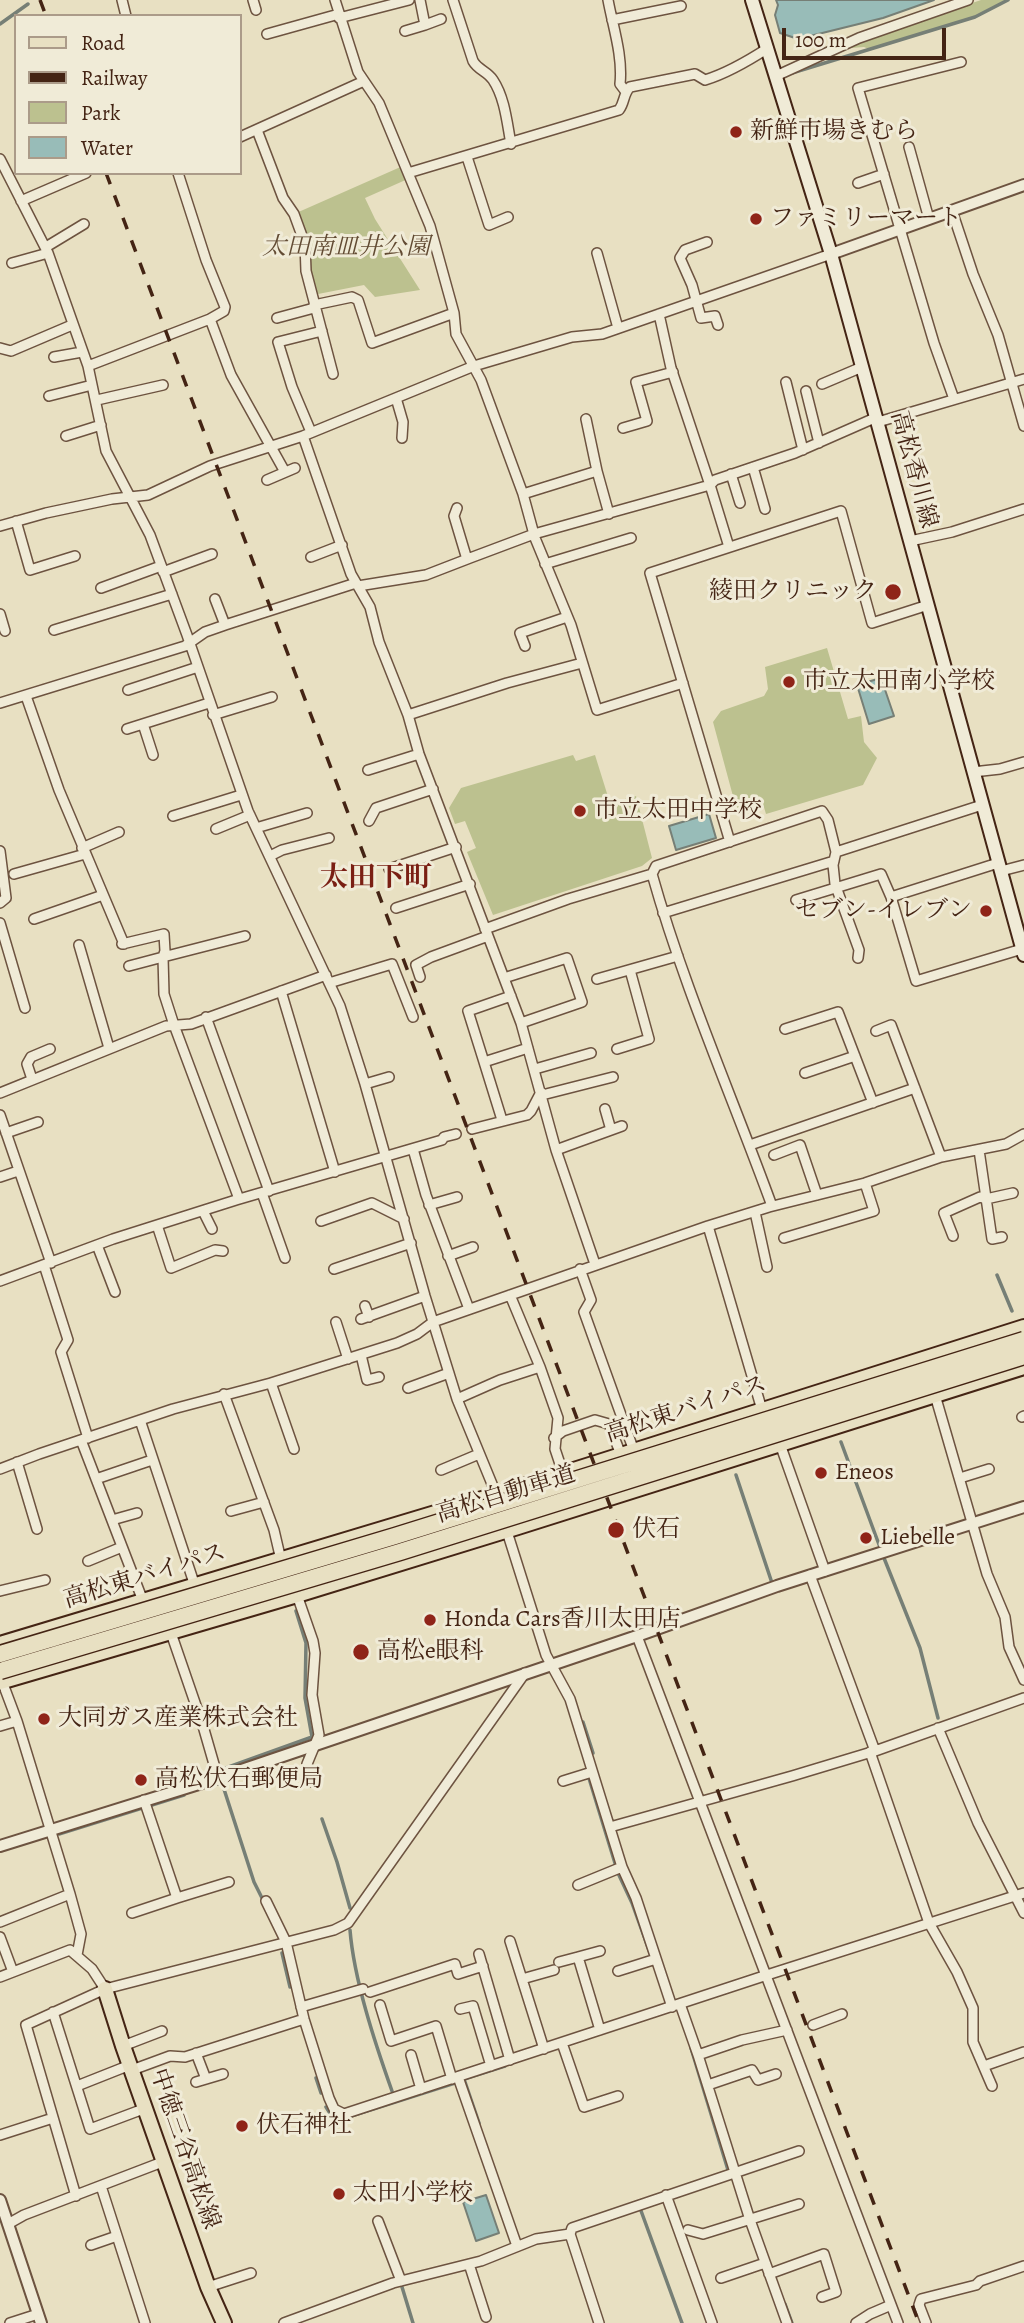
<!DOCTYPE html>
<html>
<head>
<meta charset="utf-8">
<style>
	body { margin:0 }
	#map { position:relative; width:1024px; height:2323px; overflow:hidden; background:#e8e0c2; font-family:Alegreya,serif }
	canvas { display:block }
	.legend { position:absolute; left:14px; top:14px; width:228px; height:161px; box-sizing:border-box; background:#f0ebd7; border:2px solid #ab9b89; margin:0; padding:9px 12px; list-style:none; font-size:21px; color:#442414 }
	.legend li { display:flex; align-items:center; gap:14px; height:35px }
	.legend b { width:35px; border:2px solid #ab9b89 }
	.scale { position:absolute; left:782px; top:28px; width:164px; height:32px; box-sizing:border-box; border:4px solid #442414; border-top:0; padding-left:9px; font-size:21px; line-height:24px; white-space:nowrap; color:#442414; -webkit-text-stroke:5px #f0ebd7; paint-order:stroke }
</style>
</head>
<body>
<div id="map">
<canvas width="1024" height="2323"></canvas>
<ul class="legend">
<li><b style="height:9px;background:#e8e0c2"></b>Road</li>
<li><b style="height:9px;background:#442414"></b>Railway</li>
<li><b style="height:19px;background:#bcc18f"></b>Park</li>
<li><b style="height:19px;background:#98bcb8"></b>Water</li>
</ul>
<div class="scale">100 m</div>
</div>
<script>
const g = document.querySelector('canvas').getContext('2d');
g.lineJoin = 'round';
function fillPath(path, color) { g.fillStyle = color; g.fill(path, 'evenodd'); }
function trace(path, color, width, dash) { g.strokeStyle = color; g.lineWidth = width; g.lineCap = dash ? 'butt' : 'round'; g.setLineDash(dash || []); g.stroke(path); }
function label(font, color, halo, rows, align = 'center') {
  g.font = font + ' Alegreya,"Noto Serif JP",serif'; g.lineWidth = 6; g.setLineDash([]); g.textBaseline = 'middle'; g.strokeStyle = halo; g.fillStyle = color; for (const [text, x, y, turn = 0] of rows) {
    g.save(); g.translate(x, y); g.rotate((+turn || 0) * Math.PI / 180); g.textAlign = isNaN(turn) ? turn : align; if (halo) g.strokeText(text, 0, 0); g.fillText(text, 0, 0); g.restore();
  }
}
fillPath(new Path2D(`
	M 981,0 L 1006,0 L 975,17 L 871,50 L 864,47 L 838,49 Z
	M 405,165 L 410,178 L 365,198 L 375,219 L 420,290 L 375,297 L 364,285 L 313,295 L 294,214 Z
	M 827,648 L 848,719 L 861,716 L 864,742 L 877,758 L 863,785 L 766,814 L 763,804 L 737,811 L 713,722 L 721,711 L 764,696 L 768,689 L 765,667 Z
	M 573,755 L 576,761 L 595,755 L 610,803 L 636,796 L 652,858 L 642,866 L 493,915 L 467,852 L 476,848 L 465,821 L 455,824 L 449,808 L 461,788 Z`), '#bcc18f');
const water = new Path2D(`
	M 776,0 L 934,0 L 883,18 L 798,39 L 780,33 L 775,15 L 778,5 Z
	M 881,678 L 894,716 L 869,724 L 857,685 Z
	M 709,814 L 716,838 L 676,850 L 669,826 Z
	M 486,2195 L 499,2233 L 476,2241 L 463,2202 Z`);
fillPath(water, '#98bcb8');
trace(water, '#767f76', 2);
trace(new Path2D(`
	M 0,24 L 28,4
	M 792,73 L 975,17 L 1008,0
	M 997,1275 L 1012,1311
	M 841,1442 L 881,1550
	M 736,1475 L 773,1586
	M 884,1558 L 920,1648 L 938,1718
	M 583,1722 L 593,1753
	M 304,1767 L 305,1756
	M 223,1769 L 312,1737 L 305,1698 L 306,1643 L 296,1611
	M 588,1775 L 618,1873 L 632,1903 L 651,1956
	M 218,1784 L 222,1783 L 254,1882 L 264,1902
	M 322,1819 L 337,1862 L 350,1908
	M 59,1834 L 184,1795
	M 350,1930 C 354,1980 375,2043 392,2091
	M 282,1953 L 290,1987
	M 691,2048 L 728,2170
	M 316,2078 L 321,2093
	M 464,2079 L 505,2066
	M 462,2080 L 464,2079 L 479,2123
	M 326,2107 L 335,2121
	M 333,2118 L 345,2118 L 455,2083
	M 638,2209 L 640,2208 L 682,2323
	M 402,2287 L 413,2323
	M 785,2304 L 792,2323`), '#767f76', 3.5);
const minor = new Path2D(`
	M 122,0 L 126,16
	M 253,0 L 256,10
	M 335,0 L 358,72 L 379,103 L 430,226 L 454,313 L 456,334 L 481,380 L 523,494 L 535,538 L 571,625 L 597,710 L 683,683
	M 453,0 L 473,61 C 478,70 487,71 493,80 C 505,98 507,123 511,144
	M 608,0 C 613,27 623,56 620,84 L 626,92
	M 339,18 L 409,0
	M 612,20 L 681,6
	M 425,25 L 441,19
	M 405,31 L 425,25 L 420,0
	M 267,34 L 339,14
	M 776,76 L 859,38 L 968,0
	M 257,130 L 283,198 L 294,214 L 305,244 L 306,271 L 333,374
	M 240,137 L 364,81
	M 909,147 L 929,219
	M 467,157 L 489,225 L 508,217
	M 0,159 L 48,253 L 88,366 L 106,451 L 150,535 L 187,635 L 248,811 L 340,1006 L 365,1084 L 425,1296 L 457,1399 L 492,1484 L 546,1655 L 570,1699 L 622,1867 L 636,1898 L 672,2007
	M 408,173 L 619,110 C 625,102 623,94 630,87 L 695,74 L 705,80 C 728,73 748,61 768,48
	M 858,183 L 884,174
	M 21,201 L 86,173
	M 952,211 L 973,274 L 998,335 L 1024,426
	M 707,242 L 685,250 L 680,258 L 692,285 L 701,318 L 715,316 L 718,325
	M 46,247 L 84,224
	M 597,253 L 618,328
	M 12,263 L 48,253
	M 314,305 L 352,297 L 358,300 L 372,343 L 454,313
	M 659,314 L 671,368 L 710,485 L 715,480 L 795,453 L 877,417
	M 277,318 L 314,308
	M 210,319 L 231,375 L 285,472
	M 0,348 L 11,351 L 72,325
	M 54,357 L 82,352
	M 88,366 L 210,319 L 224,311 L 225,307 L 206,260 L 178,173
	M 786,382 L 803,450
	M 822,384 L 862,367
	M 806,391 L 819,443
	M 49,396 L 92,385
	M 396,398 L 403,422 L 402,438
	M 954,399 L 934,343 L 858,88 L 961,62
	M 97,400 L 163,385
	M 878,422 L 1024,379
	M 623,428 L 647,421 L 636,382 L 673,372
	M 311,432 L 292,387 L 278,342 L 322,331
	M 66,436 L 101,425
	M 303,436 L 351,574 L 370,607 L 379,642 L 408,715 L 419,754 L 521,1023 L 556,1150 L 595,1264
	M 753,467 L 765,509
	M 597,471 L 609,514
	M 731,474 L 740,503
	M 267,480 L 295,468
	M 523,494 L 597,471 L 586,419
	M 457,508 L 454,516 L 466,556 L 470,558 L 534,534 L 710,485 L 729,547
	M 16,521 L 30,570 L 75,556
	M 0,526 L 46,513 L 112,499 L 148,495 L 210,466 L 303,436 L 474,366 L 572,337 L 602,334 L 831,254
	M 910,541 L 952,532 L 1024,509
	M 311,557 L 342,545
	M 545,564 L 631,538
	M 163,572 L 212,554
	M 358,586 L 426,575 L 470,558
	M 101,588 L 161,566
	M 0,614 L 5,631
	M 225,625 L 356,583
	M 54,630 L 172,594
	M 525,646 L 520,633 L 567,617
	M 128,690 L 198,667
	M 26,696 L 59,790 L 124,944
	M 0,703 L 185,646 L 205,632 L 225,625 L 215,599
	M 213,715 L 272,697
	M 408,715 L 507,683 L 582,663
	M 143,724 L 153,755
	M 127,729 L 209,703
	M 368,770 L 419,754
	M 973,772 L 1000,769 L 1024,762
	M 173,816 L 241,795
	M 369,821 L 376,808 L 433,789
	M 256,828 L 307,813
	M 216,829 L 250,815
	M 730,842 L 650,573 L 841,511 L 872,623 L 928,605
	M 82,848 L 119,832
	M 0,851 L 6,898 L 0,903
	M 836,852 L 982,805
	M 270,856 L 282,850 L 329,838
	M 389,869 L 456,847
	M 1001,871 L 1024,865
	M 14,874 L 85,854
	M 652,874 L 656,866 L 822,811 L 828,820 L 836,852 L 833,865 L 835,884 L 859,950 L 858,958
	M 891,897 L 916,981 L 1022,949
	M 796,900 L 881,874 L 891,897 L 998,863
	M 396,908 L 470,884
	M 663,913 L 834,861
	M 34,919 L 103,895
	M 0,923 L 25,1008
	M 485,929 L 568,899 L 652,874 C 684,988 732,1096 772,1206
	M 122,944 L 164,934 L 165,951 L 163,957 L 129,966
	M 79,945 L 109,1048
	M 420,977 L 416,965 L 431,957 L 488,936
	M 504,978 L 567,958 L 582,1002 L 521,1023
	M 597,979 L 678,956
	M 329,983 L 392,964 L 413,1017
	M 281,991 L 335,1172
	M 511,996 L 468,1011 L 484,1062 L 528,1048
	M 206,1017 L 269,1191
	M 785,1029 L 838,1012 L 873,1103
	M 876,1031 L 891,1025 L 941,1157
	M 617,1049 L 649,1039 L 630,970
	M 484,1062 L 502,1120
	M 535,1069 L 591,1053
	M 805,1073 L 855,1056
	M 32,1079 L 27,1064 L 31,1057 L 50,1049
	M 365,1084 L 389,1077
	M 0,1093 L 166,1026 L 191,1024 L 326,975
	M 542,1095 L 613,1077
	M 605,1109 L 611,1130
	M 0,1115 L 51,1263
	M 472,1129 L 527,1115 L 531,1111 L 541,1092
	M 6,1133 L 38,1122
	M 750,1145 L 915,1088
	M 413,1149 L 426,1195 L 469,1309
	M 556,1150 L 622,1126
	M 979,1150 L 992,1239 L 1002,1237
	M 774,1155 L 800,1145 L 817,1195
	M 0,1177 L 18,1171
	M 262,1193 L 285,1258
	M 239,1199 L 174,1025 L 164,994 L 163,957 L 245,936
	M 429,1205 L 457,1197
	M 203,1211 L 212,1229
	M 755,1212 L 767,1267
	M 321,1221 L 372,1203 L 404,1219
	M 157,1225 L 171,1268 L 215,1250 L 223,1251
	M 708,1226 L 762,1410
	M 953,1236 L 944,1213 L 980,1197 L 986,1199 L 1013,1193
	M 784,1238 L 874,1211 L 865,1183
	M 97,1245 L 115,1292
	M 448,1256 L 473,1247
	M 44,1265 L 68,1340 L 61,1352 L 88,1438
	M 334,1269 L 411,1243
	M 580,1269 L 591,1300 L 584,1312 L 634,1451
	M 0,1281 L 113,1239 L 236,1200 L 442,1140 L 444,1137 L 456,1134
	M 510,1295 L 540,1367 L 558,1418 L 555,1449 L 563,1473
	M 365,1306 L 369,1317
	M 361,1319 L 425,1296
	M 336,1322 L 348,1359
	M 361,1355 L 367,1380 L 379,1377
	M 271,1383 L 294,1449
	M 408,1388 L 449,1373
	M 224,1394 L 274,1530 L 281,1560
	M 935,1395 L 987,1574 L 1005,1617 L 1009,1647 L 1024,1680
	M 457,1399 L 500,1380 L 540,1367
	M 1022,1417 L 1024,1416
	M 140,1420 L 195,1586
	M 554,1438 L 563,1431 L 595,1420 L 609,1424 L 621,1455
	M 81,1440 L 143,1601
	M 780,1444 L 825,1571
	M 17,1462 L 37,1529
	M 0,1469 L 39,1454 L 173,1409 L 271,1383 L 397,1343 L 417,1334 L 433,1322 L 708,1226 L 769,1207 L 865,1183 L 941,1157 L 1006,1144 L 1024,1134
	M 441,1470 L 479,1454
	M 960,1478 L 989,1469
	M 96,1479 L 152,1460
	M 231,1511 L 264,1502
	M 112,1520 L 137,1513
	M 88,1561 L 122,1547
	M 810,1575 L 875,1751
	M 0,1591 L 45,1580
	M 297,1595 L 313,1641 L 315,1653 L 312,1695 L 319,1735 L 307,1764 L 312,1782
	M 171,1633 L 203,1726 L 218,1778
	M 637,1636 L 898,2323
	M 2,1681 L 17,1721 L 70,1894 L 81,1934 L 77,1955
	M 0,1726 L 17,1721
	M 938,1728 L 978,1823 L 1024,1913
	M 870,1752 L 929,1923 L 957,1972 L 973,2008 L 973,2042 L 992,2086
	M 563,1781 L 592,1772
	M 610,1827 L 792,1776 L 875,1751 L 1024,1698
	M 578,1885 L 622,1867
	M 177,1898 L 229,1882
	M 266,1901 L 286,1942 L 304,2019 L 329,2098 L 334,2109 L 344,2114 L 767,1975 L 1024,1893
	M 132,1913 L 177,1898 L 144,1800
	M 0,1922 L 70,1894
	M 0,1937 L 13,1972
	M 510,1941 L 544,2049
	M 600,1951 L 578,1957 L 600,2030
	M 479,1954 L 510,2060
	M 559,1962 L 578,1957
	M 618,1971 L 656,1959
	M 0,1977 L 70,1950 L 92,1969 L 105,1989
	M 522,1979 L 554,1970
	M 370,1992 L 455,1964 L 458,1974 L 483,1966
	M 680,2004 L 698,2055 L 750,2220 L 787,2323
	M 380,2005 L 391,2041 L 436,2026 L 452,2079
	M 301,2007 L 363,1989
	M 460,2009 L 473,2006 L 491,2066
	M 53,2012 L 90,2129 L 146,2108
	M 813,2025 L 842,2014
	M 562,2043 L 584,2107 L 618,2096
	M 123,2046 L 162,2031
	M 196,2053 L 206,2079
	M 411,2055 L 421,2089
	M 698,2055 L 742,2040 L 787,2030
	M 984,2066 L 1024,2052
	M 132,2070 L 170,2056 L 185,2057 L 304,2019
	M 458,2077 L 517,2246
	M 196,2082 L 223,2074
	M 708,2085 L 752,2070 L 758,2080 L 776,2074
	M 77,2086 L 130,2065
	M 0,2135 L 53,2118
	M 101,2186 L 145,2323
	M 666,2195 L 712,2323
	M 76,2196 L 26,2025 L 105,1989 L 334,1930 L 348,1923 L 525,1673
	M 378,2221 L 401,2281
	M 8,2224 L 24,2215 L 165,2161
	M 688,2230 L 703,2234 L 799,2204
	M 570,2234 L 572,2228 L 799,2151
	M 91,2245 L 117,2236
	M 469,2264 L 486,2317
	M 769,2274 L 824,2254 L 836,2292 L 822,2297
	M 721,2278 L 765,2263
	M 208,2287 L 251,2273
	M 10,2323 L 38,2314
	M 284,2323 L 393,2283 L 481,2261 L 536,2239 L 570,2234 L 599,2323
	M 856,2323 L 870,2314 L 891,2305
	M 926,2323 L 919,2305 L 921,2299 L 976,2285 L 980,2281 L 1024,2266`);
const tertiary = new Path2D(`
	M 831,254 L 1024,185
	M 0,1846 L 218,1778 L 637,1636 L 777,1586 L 1024,1507
	M 0,2200 L 41,2323`);
const secondary = new Path2D(`
	M 752,0 L 831,254 L 1024,955`);
const primary = new Path2D(`
	M 105,1989 L 123,2046 L 208,2287 L 224,2323`);
const trunk = new Path2D(`
	M 0,1644 L 495,1495 L 1024,1327
	M 0,1682 L 297,1595 L 518,1527 L 1024,1367`);
trace(minor, '#6d5340', 12);
trace(tertiary, '#6d5340', 14);
trace(secondary, '#442414', 16);
trace(primary, '#442414', 18);
trace(trunk, '#442414', 18);
trace(minor, '#f0ebd7', 9);
trace(tertiary, '#f0ebd7', 10);
trace(secondary, '#f0ebd7', 12);
trace(primary, '#e8e0c2', 14);
trace(trunk, '#e8e0c2', 14);
trace(new Path2D(`
	M 40,0 L 46,16
	M 106,173 L 919,2323`), '#442414', 3.5, [12, 12]);
const motorwayBridge = new Path2D(`
	M 0,1654 L 395,1536 L 1024,1340
	M 0,1671 L 400,1552 L 1024,1356`);
trace(motorwayBridge, '#442414', 19, []);
trace(motorwayBridge, '#e8e0c2', 16);
for (const [x, y, r, color] of [
	[736,132,7,"#8f2418"],
	[756,219,7,"#8f2418"],
	[893,592,9,"#8f2418"],
	[789,682,7,"#8f2418"],
	[580,811,7,"#8f2418"],
	[986,911,7,"#8f2418"],
	[821,1473,7,"#8f2418"],
	[616,1530,9,"#8f2418"],
	[866,1538,7,"#8f2418"],
	[430,1620,7,"#8f2418"],
	[361,1652,9,"#8f2418"],
	[44,1719,7,"#8f2418"],
	[141,1780,7,"#8f2418"],
	[242,2126,7,"#8f2418"],
	[339,2194,7,"#8f2418"]
]) { const dot = new Path2D(); dot.arc(x, y, r, 0, 2 * Math.PI); g.fillStyle = color; g.fill(dot); trace(dot, '#f0ebd7', 2.5); }
label('24px', '#442414', '#f0ebd7', [
	["新鮮市場きむら",750,132],
	["ファミリーマート",770,219],
	["綾田クリニック",877,592,"right"],
	["市立太田南小学校",803,682],
	["市立太田中学校",594,811],
	["セブン-イレブン",972,911,"right"],
	["Eneos",835,1473],
	["伏石",632,1530],
	["Liebelle",880,1538],
	["Honda Cars香川太田店",444,1620],
	["高松e眼科",377,1652],
	["大同ガス産業株式会社",58,1719],
	["高松伏石郵便局",155,1780],
	["伏石神社",256,2126],
	["太田小学校",353,2194]
], 'left');
label('italic 24px', '#624b33', '#f0ebd7', [
	["太田南皿井公園",346,248]
]);
label('24px', '#442414', '#f0ebd7', [
	["高松香川線",913,470,75],
	["高松東バイパス",686,1410,-18],
	["高松自動車道",506,1495,-17],
	["高松東バイパス",145,1577,-17],
	["中徳三谷高松線",184,2149,71]
]);
label('bold 28px', '#7a1f14', '#f0ebd7', [
	["太田下町",376,879]
]);
</script>
</body>
</html>
